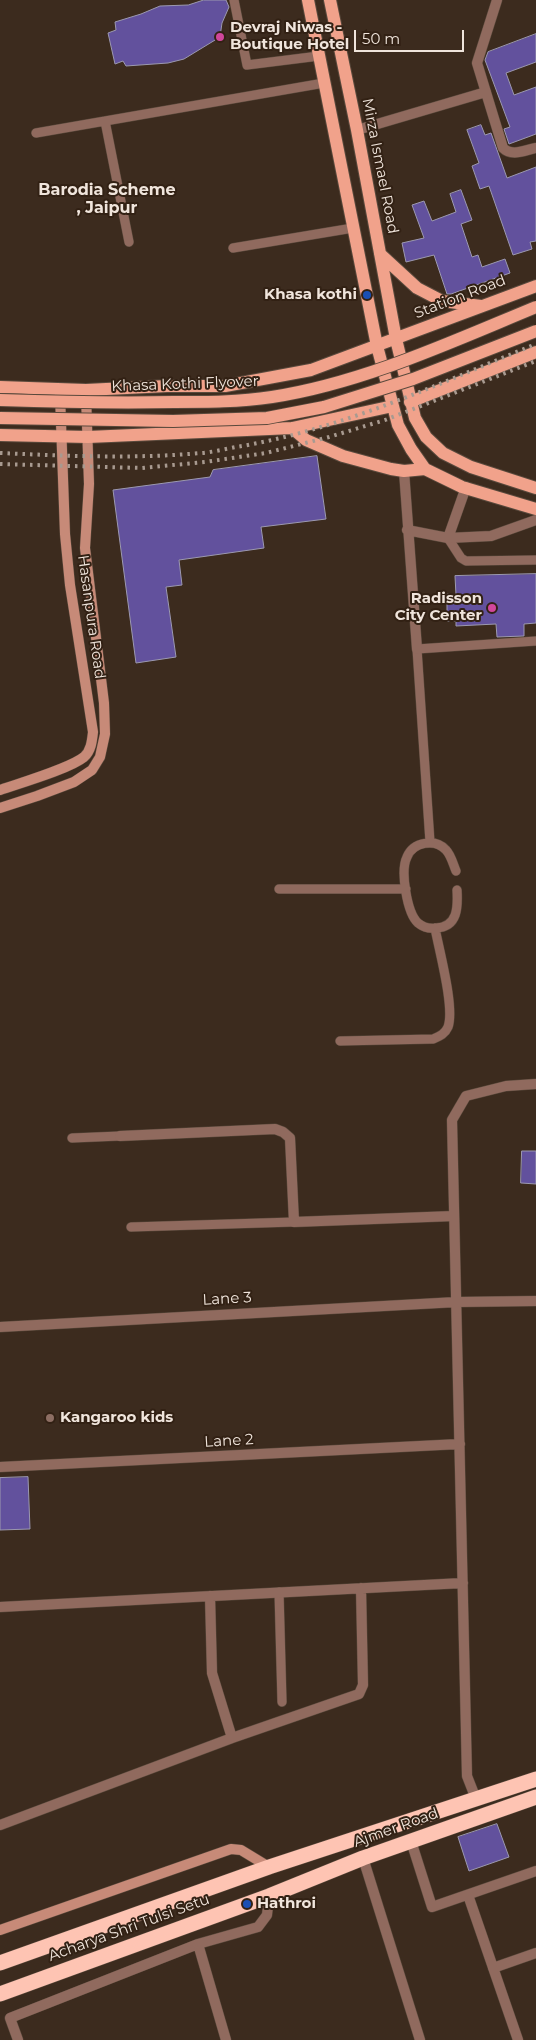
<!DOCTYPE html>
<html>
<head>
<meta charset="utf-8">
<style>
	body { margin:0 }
	#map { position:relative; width:536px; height:2040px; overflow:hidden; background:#3c2b1e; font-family:Montserrat,sans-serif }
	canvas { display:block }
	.scale { position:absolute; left:354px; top:30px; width:110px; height:22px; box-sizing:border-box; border:2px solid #f0e5dc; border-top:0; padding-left:6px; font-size:15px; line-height:18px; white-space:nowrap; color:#f0e5dc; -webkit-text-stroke:4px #322114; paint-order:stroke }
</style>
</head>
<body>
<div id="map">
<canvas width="536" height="2040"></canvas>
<div class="scale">50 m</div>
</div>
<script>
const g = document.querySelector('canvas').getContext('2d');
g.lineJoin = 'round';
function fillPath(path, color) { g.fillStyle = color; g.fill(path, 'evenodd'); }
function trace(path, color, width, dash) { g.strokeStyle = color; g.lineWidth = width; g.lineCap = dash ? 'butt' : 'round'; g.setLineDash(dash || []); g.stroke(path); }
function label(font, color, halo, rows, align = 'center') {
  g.font = font + ' Montserrat,sans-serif'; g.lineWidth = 4; g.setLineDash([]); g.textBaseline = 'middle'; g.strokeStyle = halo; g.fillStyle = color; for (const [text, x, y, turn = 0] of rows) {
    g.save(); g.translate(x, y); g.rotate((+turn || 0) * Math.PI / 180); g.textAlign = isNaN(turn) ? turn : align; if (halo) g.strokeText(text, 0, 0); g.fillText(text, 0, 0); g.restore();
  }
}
const building = new Path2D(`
	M 204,0 L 226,0 L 229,7 L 222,23 L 220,37 L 184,59 L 168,63 L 126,66 L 123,61 L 115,64 L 108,33 L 116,30 L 115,22 L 141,14 L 160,6 L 188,5 Z
	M 536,34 L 536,62 L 506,73 L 514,95 L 536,87 L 536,134 L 509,144 L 504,129 L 510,127 L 485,60 L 488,52 Z
	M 481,125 L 485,135 L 491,133 L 507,178 L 536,167 L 536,241 L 530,242 L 532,249 L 513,255 L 489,186 L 480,189 L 472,166 L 479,163 L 467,130 Z
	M 461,190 L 472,220 L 461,224 L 472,257 L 478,255 L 482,267 L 505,259 L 510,273 L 451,294 L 447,294 L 434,255 L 406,262 L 402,243 L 424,238 L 412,205 L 424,201 L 432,221 L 456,212 L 450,194 Z
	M 317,456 L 326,519 L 261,527 L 264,548 L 179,560 L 182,585 L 166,587 L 176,657 L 136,663 L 113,490 L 210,477 L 213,470 Z
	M 536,574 L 536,623 L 524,624 L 524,636 L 497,637 L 496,624 L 456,626 L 456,621 L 447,621 L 447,594 L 456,595 L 455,576 Z
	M 522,1151 L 536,1151 L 536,1184 L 521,1183 Z
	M 28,1477 L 30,1529 L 0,1530 L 0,1478 Z
	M 497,1824 L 509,1857 L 469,1871 L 458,1837 Z`);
fillPath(building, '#62519d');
trace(building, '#9c99b0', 1);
const lane = new Path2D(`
	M 234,0 L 247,65 L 319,56
	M 105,121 L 129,242
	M 36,133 L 324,83
	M 233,248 L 353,228
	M 448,538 L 461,558 L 466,561 L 536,560
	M 430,842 L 417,649 L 536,641
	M 456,871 C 453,864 451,855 446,850 C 435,838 413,842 407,857 C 400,871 407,913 418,923 C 424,928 429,929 436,928 C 458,927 458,907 457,890
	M 279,889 L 406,889
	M 340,1041 L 433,1039 C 440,1036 445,1034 448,1027 C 455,1008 439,950 435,928
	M 72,1138 L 120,1136
	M 131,1227 L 294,1222
	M 279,1592 L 282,1702`);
const street = new Path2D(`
	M 497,0 L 477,63 L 503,148 C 512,157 525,150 536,148
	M 357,130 L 486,92
	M 404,471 L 417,649
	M 407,530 L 448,538 L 491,536 L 536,520
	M 448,538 L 466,487
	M 120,1136 L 275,1129 L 283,1132 L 290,1138 L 294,1222 L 454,1216
	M 0,1327 L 457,1302 L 536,1301
	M 0,1467 L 460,1444
	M 210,1596 L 212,1673 L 232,1738
	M 0,1607 L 463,1583
	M 476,1799 L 467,1776 L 452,1120 L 466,1096 L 506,1086 L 536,1084
	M 0,1825 L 232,1738 L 359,1694 L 363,1685 L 361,1588
	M 411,1841 L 432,1907 L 536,1871
	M 363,1858 L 420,2040
	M 468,1895 L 518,2040
	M 198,1944 L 226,2040
	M 493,1968 L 536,1953
	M 18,2040 L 10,2018 L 198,1944 L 258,1927 L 267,1915 L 269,1896`);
const secondary = new Path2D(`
	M 0,790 C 20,783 69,769 84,757 C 91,751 92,741 93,732 L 70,585 L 65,534 L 60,395
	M 0,808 L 37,796 L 74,782 L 92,770 L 100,757 L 105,734 L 104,703 L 85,548 L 89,484 L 86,395
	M 0,1930 L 231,1849 L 241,1850 L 269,1867`);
const primary = new Path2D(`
	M 308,0 L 377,346 L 398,425 L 411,449 L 425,469 L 462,487 L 536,509
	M 330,0 L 357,130 L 396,339 L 415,418 L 426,437 L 443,453 L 471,467 L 536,488
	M 380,254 L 417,288 L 442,301 L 481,306
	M 0,387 L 86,390 L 167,386 L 225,386 L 311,370 L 536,286
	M 410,402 L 536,352
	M 292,428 L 306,440 L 343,456 L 391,469 L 404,471 L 425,469
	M 0,435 L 88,437 L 292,428 L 393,406`);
const highway = new Path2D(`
	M 0,1963 L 269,1867 L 536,1779
	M 0,1994 L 269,1896 L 363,1858 L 536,1797`);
trace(lane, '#59493c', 10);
trace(street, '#59493c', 11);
trace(secondary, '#59493c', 11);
trace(primary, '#59493c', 14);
trace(highway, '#59493c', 16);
trace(lane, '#906a5e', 9);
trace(street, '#906a5e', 10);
trace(secondary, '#c78a78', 10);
trace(primary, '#f1a28b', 12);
trace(highway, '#fec4b3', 15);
trace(new Path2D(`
	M 0,453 C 67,456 134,459 201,453 C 215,452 229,448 242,446 C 345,428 440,383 536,344
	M 0,464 L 142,468 L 205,462 L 266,453 L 329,437 L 385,420 L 536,361`), '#a89a90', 4, [2.5, 5]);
const primaryBridge = new Path2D(`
	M 0,400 C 58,402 116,403 174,402 C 207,402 239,402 272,397 C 363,383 451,342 536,307
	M 0,418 L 173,421 L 267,418 L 324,407 L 413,379 L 536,331`);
trace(primaryBridge, '#59493c', 14, []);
trace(primaryBridge, '#f1a28b', 12);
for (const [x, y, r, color] of [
	[220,37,5,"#d1479c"],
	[367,295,5,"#1a4fb4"],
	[492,608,5,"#d1479c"],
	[50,1418,5,"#8d6e63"],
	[247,1904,5,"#1a4fb4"]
]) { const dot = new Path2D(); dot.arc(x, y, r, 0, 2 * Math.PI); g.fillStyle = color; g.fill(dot); trace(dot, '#322114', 2); }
label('bold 15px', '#f0e5dc', '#322114', [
	["Devraj Niwas -",230,28],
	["Boutique Hotel",230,45],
	["Khasa kothi",357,295,"right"],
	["Radisson",482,599,"right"],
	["City Center",482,616,"right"],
	["Kangaroo kids",60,1418],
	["Hathroi",257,1904]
], 'left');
label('15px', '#f0e5dc', '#322114', [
	["Mirza Ismael Road",380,166,79],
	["Station Road",460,297,-21],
	["Khasa Kothi Flyover",185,384,-2],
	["Hasanpura Road",91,617,82],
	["Lane 3",227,1299,-3],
	["Lane 2",229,1441,-3],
	["Ajmer Road",396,1828,-20],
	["Acharya Shri Tulsi Setu",129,1928,-20]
]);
label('bold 16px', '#f0e5dc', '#322114', [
	["Barodia Scheme",107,190],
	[", Jaipur",107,208]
]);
</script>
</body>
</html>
